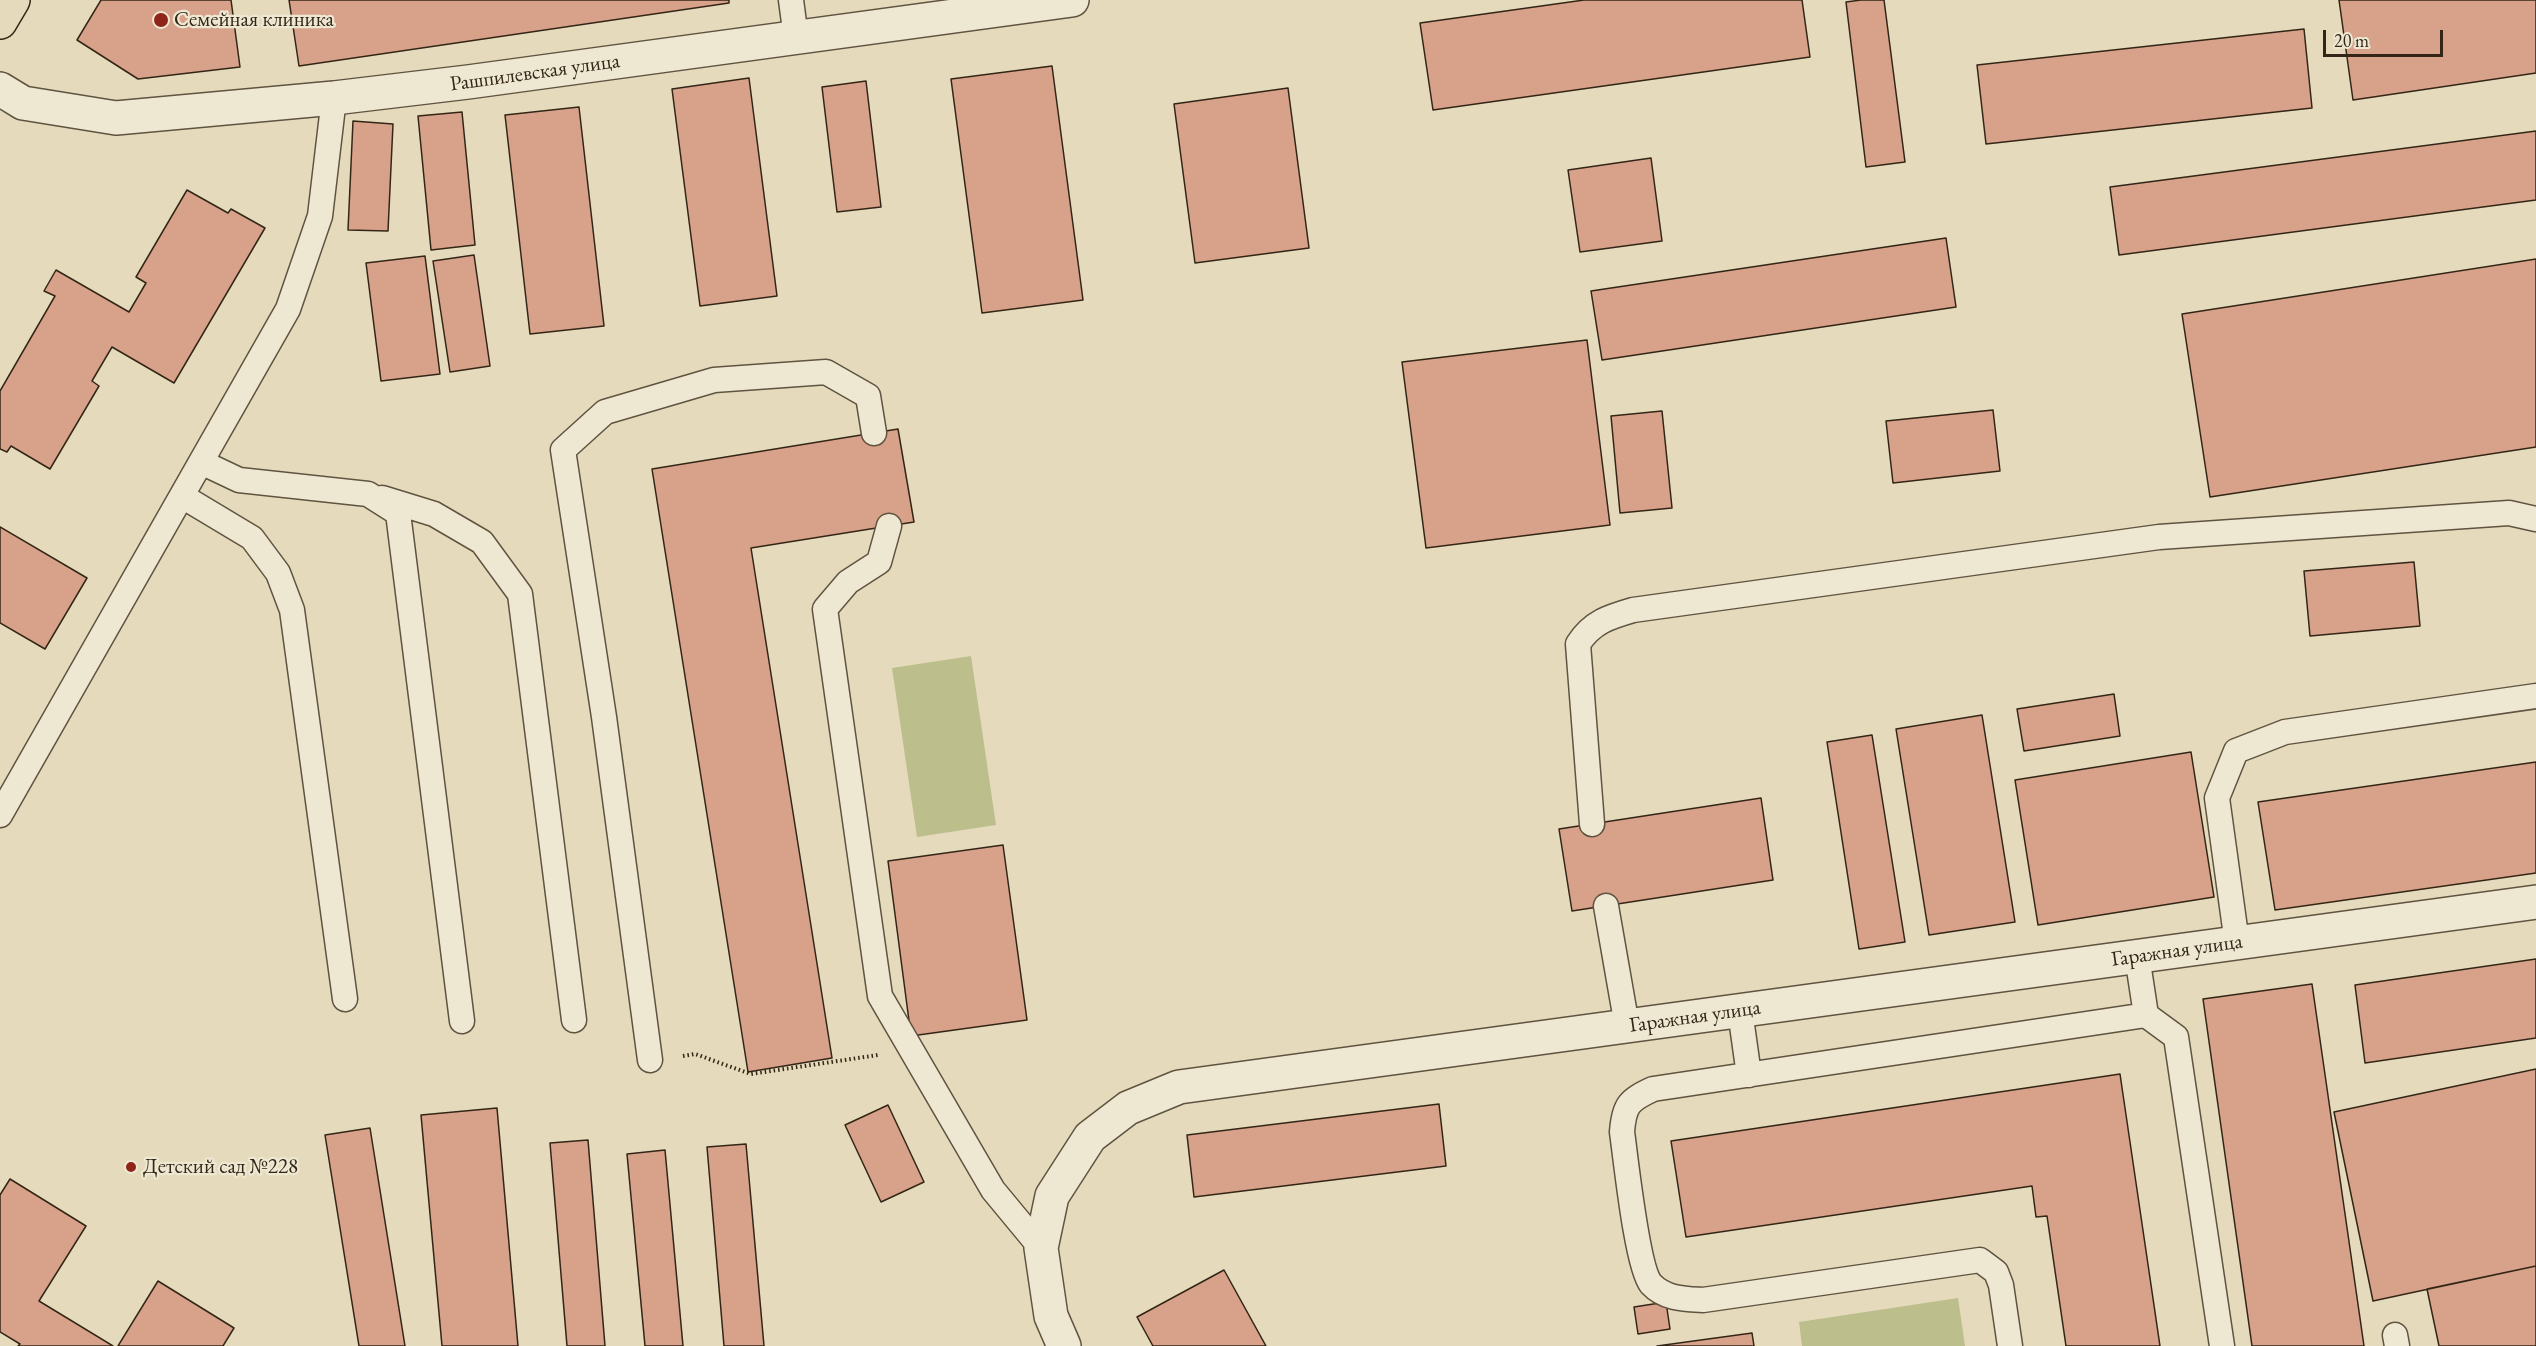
<!DOCTYPE html>
<html>
<head>
<meta charset="utf-8">
<style>
	body { margin:0 }
	#map { position:relative; width:2536px; height:1346px; overflow:hidden; background:#e5dbbc; font-family:"EB Garamond",serif }
	canvas { display:block }
	.scale { position:absolute; left:2323px; top:30px; width:120px; height:27px; box-sizing:border-box; border:3px solid #332616; border-top:0; padding-left:8px; font-size:18px; line-height:21px; white-space:nowrap; color:#332616; -webkit-text-stroke:4px #eee8d3; paint-order:stroke }
</style>
</head>
<body>
<div id="map">
<canvas width="2536" height="1346"></canvas>
<div class="scale">20 m</div>
</div>
<script>
const g = document.querySelector('canvas').getContext('2d');
g.lineJoin = 'round';
function fillPath(path, color) { g.fillStyle = color; g.fill(path, 'evenodd'); }
function trace(path, color, width, dash) { g.strokeStyle = color; g.lineWidth = width; g.lineCap = dash ? 'butt' : 'round'; g.setLineDash(dash || []); g.stroke(path); }
function label(font, color, halo, rows, align = 'center') {
  g.font = font + ' "EB Garamond",serif'; g.lineWidth = 4.5; g.setLineDash([]); g.textBaseline = 'middle'; g.strokeStyle = halo; g.fillStyle = color; for (const [text, x, y, turn = 0] of rows) {
    g.save(); g.translate(x, y); g.rotate((+turn || 0) * Math.PI / 180); g.textAlign = isNaN(turn) ? turn : align; if (halo) g.strokeText(text, 0, 0); g.fillText(text, 0, 0); g.restore();
  }
}
fillPath(new Path2D(`
	M 971,656 L 996,825 L 917,837 L 892,668 Z
	M 1958,1298 L 1965,1346 L 1802,1346 L 1799,1322 Z`), '#bcbe8c');
const building = new Path2D(`
	M 101,0 L 231,0 L 240,67 L 138,79 L 77,40 Z
	M 289,0 L 729,0 L 729,3 L 299,66 Z
	M 1584,0 L 1802,0 L 1810,57 L 1433,110 L 1420,23 Z
	M 1861,0 L 1884,0 L 1905,162 L 1866,167 L 1846,2 Z
	M 2339,0 L 2536,0 L 2536,73 L 2353,100 Z
	M 2304,29 L 2312,108 L 1986,144 L 1977,65 Z
	M 1052,66 L 1083,300 L 982,313 L 951,79 Z
	M 749,78 L 777,296 L 700,306 L 672,89 Z
	M 866,81 L 881,207 L 837,212 L 822,87 Z
	M 1288,88 L 1309,248 L 1195,263 L 1174,104 Z
	M 579,107 L 604,326 L 530,334 L 505,115 Z
	M 462,112 L 475,245 L 431,250 L 418,116 Z
	M 353,121 L 393,124 L 388,231 L 348,230 Z
	M 2536,131 L 2536,200 L 2119,255 L 2110,187 Z
	M 1651,158 L 1662,241 L 1580,252 L 1568,170 Z
	M 187,190 L 228,213 L 231,209 L 265,228 L 174,383 L 112,347 L 92,381 L 99,386 L 50,469 L 11,446 L 7,452 L 0,449 L 0,391 L 55,296 L 44,291 L 56,270 L 129,312 L 146,283 L 136,277 Z
	M 1946,238 L 1956,307 L 1602,360 L 1591,291 Z
	M 474,255 L 490,366 L 450,372 L 433,261 Z
	M 425,256 L 440,374 L 381,381 L 366,263 Z
	M 2536,259 L 2536,447 L 2210,497 L 2182,314 Z
	M 1587,340 L 1610,525 L 1426,548 L 1402,362 Z
	M 1993,410 L 2000,471 L 1893,483 L 1886,421 Z
	M 1662,411 L 1672,508 L 1620,513 L 1611,416 Z
	M 898,429 L 914,522 L 751,548 L 832,1058 L 748,1072 L 652,469 Z
	M 0,527 L 87,578 L 45,649 L 0,623 Z
	M 2414,562 L 2420,626 L 2310,636 L 2304,571 Z
	M 2114,694 L 2120,736 L 2024,751 L 2017,709 Z
	M 1982,715 L 2015,922 L 1929,935 L 1896,729 Z
	M 1872,735 L 1905,942 L 1859,949 L 1827,742 Z
	M 2191,752 L 2214,897 L 2038,925 L 2015,780 Z
	M 2536,762 L 2536,873 L 2275,910 L 2258,802 Z
	M 1761,798 L 1773,880 L 1572,911 L 1559,829 Z
	M 1003,845 L 1027,1020 L 911,1036 L 888,861 Z
	M 2536,959 L 2536,1038 L 2365,1063 L 2355,985 Z
	M 2312,984 L 2364,1346 L 2252,1346 L 2203,999 Z
	M 2536,1069 L 2536,1266 L 2373,1301 L 2334,1112 Z
	M 2120,1074 L 2160,1346 L 2066,1346 L 2047,1216 L 2036,1217 L 2032,1186 L 1686,1237 L 1671,1141 Z
	M 1439,1104 L 1446,1166 L 1194,1197 L 1187,1135 Z
	M 888,1105 L 924,1182 L 881,1202 L 845,1125 Z
	M 497,1108 L 518,1346 L 442,1346 L 421,1115 Z
	M 370,1128 L 405,1346 L 359,1346 L 325,1135 Z
	M 588,1140 L 605,1346 L 567,1346 L 550,1143 Z
	M 746,1144 L 764,1346 L 724,1346 L 707,1147 Z
	M 665,1150 L 683,1346 L 645,1346 L 627,1154 Z
	M 10,1179 L 86,1226 L 39,1301 L 113,1346 L 18,1346 L 20,1344 L 0,1332 L 0,1195 Z
	M 2536,1266 L 2536,1346 L 2439,1346 L 2427,1289 Z
	M 1224,1270 L 1266,1346 L 1153,1346 L 1137,1317 Z
	M 158,1281 L 234,1328 L 223,1346 L 118,1346 Z
	M 1666,1302 L 1670,1329 L 1638,1334 L 1634,1307 Z
	M 1752,1333 L 1754,1346 L 1657,1346 Z`);
fillPath(building, '#d7a18a');
trace(building, '#332616', 1.5);
const service = new Path2D(`
	M 791,0 L 796,38
	M 201,462 L 239,480 L 368,494 L 398,513 L 462,1021
	M 182,496 L 252,538 L 278,573 L 292,610 L 345,999
	M 382,498 L 434,514 L 482,542 L 520,594 L 574,1020
	M 889,526 L 879,562 L 848,582 L 825,609 L 880,996 L 993,1190 L 1041,1248
	M 0,815 L 288,309 L 320,216 L 334,98
	M 1592,824 L 1578,644 C 1592,622 1609,617 1633,610 L 2159,537 L 2509,513 L 2536,519
	M 1606,906 L 1627,1026
	M 2237,943 L 2217,798 L 2236,751 L 2285,732 L 2536,696
	M 2137,956 L 2146,1015
	M 1740,1011 L 1749,1075
	M 650,1060 L 604,717 L 563,450 L 605,412 L 714,380 L 826,372 L 868,396 L 874,433
	M 2395,1335 L 2397,1346
	M 2010,1346 L 2001,1285 L 1996,1272 L 1980,1260 L 1703,1300 C 1685,1299 1665,1299 1651,1284 C 1637,1267 1626,1160 1622,1132 C 1624,1105 1629,1100 1653,1089 L 2146,1015 L 2176,1037 L 2222,1346`);
const minor = new Path2D(`
	M 0,89 L 23,103 L 116,118 L 334,98 L 468,82 L 1072,0
	M 1064,1346 L 1051,1316 L 1041,1248 L 1052,1196 L 1090,1137 L 1128,1108 L 1179,1087 L 2536,902`);
const primary = new Path2D(`
	M 0,22 L 13,0`);
trace(service, '#605340', 27);
trace(minor, '#605340', 36);
trace(primary, '#332616', 36);
trace(new Path2D(`
	M 683,1056 L 695,1054 L 751,1074 L 878,1055`), '#332616', 4, [1.5, 3]);
trace(service, '#eee8d3', 24);
trace(minor, '#eee8d3', 33);
trace(primary, '#e5dbbc', 33);
for (const [x, y, r, color] of [
	[161,20,8,"#8f2418"],
	[131,1167,6,"#8f2418"]
]) { const dot = new Path2D(); dot.arc(x, y, r, 0, 2 * Math.PI); g.fillStyle = color; g.fill(dot); trace(dot, '#eee8d3', 2); }
label('21px', '#332616', '#eee8d3', [
	["Семейная клиника",174,20],
	["Детский сад №228",143,1167]
], 'left');
label('21px', '#332616', '#eee8d3', [
	["Рашпилевская улица",535,73,-8],
	["Гаражная улица",2177,951,-8],
	["Гаражная улица",1695,1017,-8]
]);
</script>
</body>
</html>
